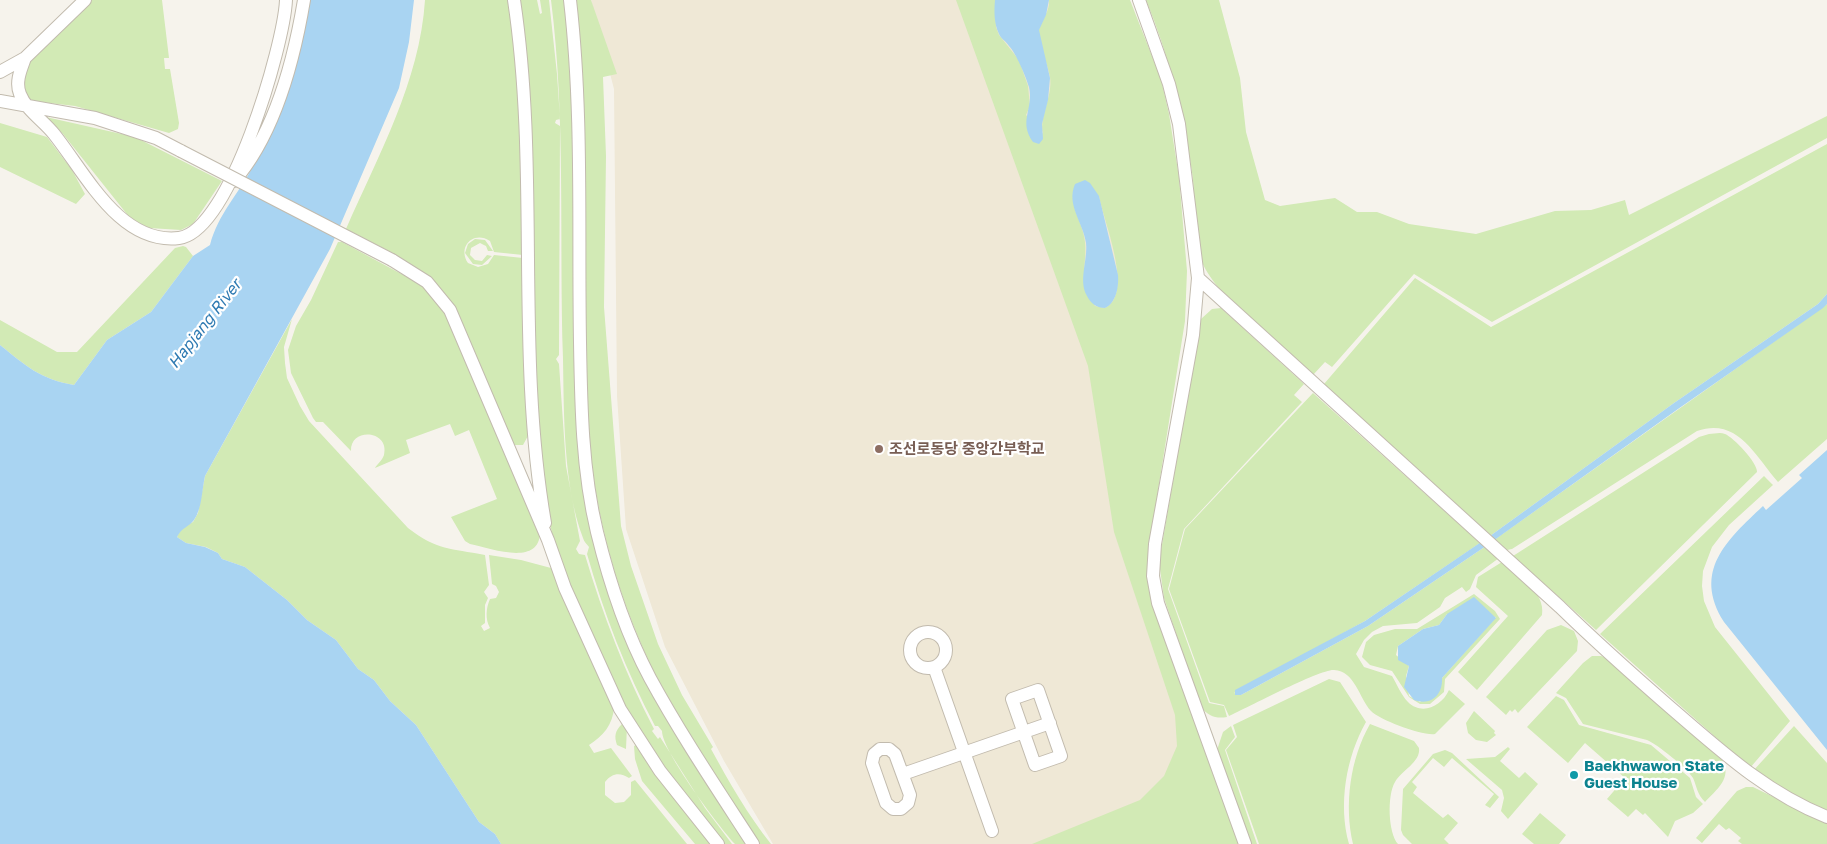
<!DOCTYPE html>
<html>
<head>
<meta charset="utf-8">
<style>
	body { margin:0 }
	canvas { display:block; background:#f6f3ec }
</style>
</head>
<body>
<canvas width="1827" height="844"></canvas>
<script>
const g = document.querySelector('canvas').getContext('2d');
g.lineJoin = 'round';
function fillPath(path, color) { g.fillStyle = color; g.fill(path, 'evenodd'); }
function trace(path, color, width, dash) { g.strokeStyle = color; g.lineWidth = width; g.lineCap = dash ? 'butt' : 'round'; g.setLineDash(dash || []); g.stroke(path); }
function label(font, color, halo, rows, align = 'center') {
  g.font = font + ' "Golos Text","Noto Sans KR",sans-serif'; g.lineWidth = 4.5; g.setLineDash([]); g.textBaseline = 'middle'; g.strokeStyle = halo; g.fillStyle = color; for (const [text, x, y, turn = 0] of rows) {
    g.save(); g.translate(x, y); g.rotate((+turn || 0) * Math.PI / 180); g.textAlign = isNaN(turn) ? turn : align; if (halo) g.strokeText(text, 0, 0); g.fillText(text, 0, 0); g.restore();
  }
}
fillPath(new Path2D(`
	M 591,0 L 1090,0 L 1151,574 L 1223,792 L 1107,844 L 773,844 L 724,761 L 665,647 L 626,529 L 617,396 L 614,89 Z`), '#efe8d6');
fillPath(new Path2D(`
	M 92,0 L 162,0 L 169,58 L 164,58 L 165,69 L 170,69 L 179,123 L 178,129 L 169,133 L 75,106 L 32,101 L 27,98 L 22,83 L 29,63 Z
	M 425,0 L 510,0 L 518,65 L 523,255 L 494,252 L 490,241 C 474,230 457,246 468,263 L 478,267 L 488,264 L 494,255 L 523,258 L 529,434 L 523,445 L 513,445 L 453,306 C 428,267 386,250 346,229 C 378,156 420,81 425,0 Z
	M 517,0 L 537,0 L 540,14 L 542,13 L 540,0 L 549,0 L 557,74 L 560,119 L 556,120 L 555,123 L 560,126 L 559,355 L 556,359 L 559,364 L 566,466 L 580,541 L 576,549 L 579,554 L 585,555 C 603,615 625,673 654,729 L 652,731 L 658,739 L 660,737 L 705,808 L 732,844 L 725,844 L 664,769 L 624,708 L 569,584 L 553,539 L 540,470 Z
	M 551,0 L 567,0 L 573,53 L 584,472 L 630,636 L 747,844 L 735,844 C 719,827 662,751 662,731 L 658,726 L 655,726 C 626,671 604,614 587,554 L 589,547 C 587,544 584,542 583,538 C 563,486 564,413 563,359 C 559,239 566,119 551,0 Z
	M 576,0 L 591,0 L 617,74 L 603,77 L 606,156 L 604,307 L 621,526 L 631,566 L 658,644 L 682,695 L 713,747 L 711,749 C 729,782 748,815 771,844 L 757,844 C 728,796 696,749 669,700 C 636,642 612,574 599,509 C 589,459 587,410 586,359 C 582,239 590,119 576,0 Z
	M 956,0 L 995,0 L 996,27 L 999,35 L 1019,60 L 1028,86 L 1030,106 L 1026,115 L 1043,134 C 1039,115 1053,97 1050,77 C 1048,64 1037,41 1039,29 C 1042,18 1050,12 1049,0 L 1130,0 L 1161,79 L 1169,114 L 1179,177 L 1187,271 L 1185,321 L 1150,541 L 1148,576 L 1239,844 L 1032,844 L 1140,800 L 1164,776 L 1177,746 L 1175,715 L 1114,532 L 1088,366 ZM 1099,196 C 1103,220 1135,294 1105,308 L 1095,306 C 1091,298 1083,285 1084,276 C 1086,243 1088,242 1075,210 Z
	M 1146,0 L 1219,0 L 1240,78 L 1246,132 L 1265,200 L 1280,206 L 1335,198 L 1357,212 L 1377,212 L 1409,224 L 1476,234 L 1555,211 L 1591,210 L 1625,200 L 1629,215 L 1827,116 L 1827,138 L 1492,322 L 1414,274 L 1332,367 L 1325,362 L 1313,375 C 1282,347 1217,298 1202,262 C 1192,237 1196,199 1192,172 C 1183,112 1169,56 1146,0 Z
	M 46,117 L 135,137 L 222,181 L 193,224 L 181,230 L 149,228 L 130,218 L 63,134 Z
	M 0,123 L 47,137 L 72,170 L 85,194 L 76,204 L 0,167 Z
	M 1827,144 L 1827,294 L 1818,304 L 1674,403 L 1490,536 L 1324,384 L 1415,278 L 1491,327 Z
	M 475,239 L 485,240 L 493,251 L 488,251 L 486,246 L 480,243 L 471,248 L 470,255 L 475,260 L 482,261 L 487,255 L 492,256 L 482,265 L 473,264 L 465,253 L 468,244 Z
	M 338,242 L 342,242 L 420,284 L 431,294 L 448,317 L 540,533 C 539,567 490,548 470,544 L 465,541 L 451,517 L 497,499 L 469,430 L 455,436 L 450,424 L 406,440 L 410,453 L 375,468 C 377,464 382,461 384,455 C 390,430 350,427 351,451 L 323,422 L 316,422 L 313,418 L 291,373 L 288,350 L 296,326 L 311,300 Z
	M 183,246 L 186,247 L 193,256 L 151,312 L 107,340 L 74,385 C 40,379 26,366 0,345 L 0,320 L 57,352 L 77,352 L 175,248 Z
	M 1827,304 L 1827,439 L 1778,482 C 1754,454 1737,417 1697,431 L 1512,549 L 1507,550 L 1494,540 Z
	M 1221,308 L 1304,384 L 1294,395 L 1302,402 L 1184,529 L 1168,589 L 1209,703 L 1224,706 L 1227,717 C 1216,719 1208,716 1201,707 L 1164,598 L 1159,562 L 1201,319 L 1212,309 Z
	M 292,319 L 284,347 L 285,363 L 287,378 L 300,406 L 309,421 L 408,528 C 438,551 450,548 485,555 L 489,585 L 484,592 L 488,598 L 485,605 L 485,623 L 481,626 L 484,631 L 490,628 C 485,619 486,608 490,599 L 496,598 L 499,592 L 496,586 L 492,584 L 489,555 L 521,560 L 551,568 L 614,707 C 613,725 603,736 589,745 L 594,753 L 611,748 L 632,776 L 629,778 C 620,772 612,773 605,782 L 605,795 L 615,803 L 624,802 L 631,795 L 631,782 L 635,780 L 687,844 L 501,844 L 495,834 L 479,822 L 416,725 L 390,701 L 374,680 L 358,669 L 336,640 L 307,620 L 287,600 L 245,567 L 222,559 L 218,553 L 206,547 L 186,543 L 177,537 L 181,528 L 193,522 L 198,513 L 205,476 Z
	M 1313,393 L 1480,543 L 1365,621 L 1234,693 L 1241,695 L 1368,626 L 1486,546 L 1499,558 L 1476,575 L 1470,589 L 1466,592 L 1462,587 L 1445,598 L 1440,607 L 1417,623 L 1383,626 L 1372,632 L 1364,640 L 1356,654 L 1364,667 L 1392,676 C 1397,684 1401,695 1408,702 C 1422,716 1442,706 1449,690 L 1465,704 L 1435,734 C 1422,736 1380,720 1371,711 C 1359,698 1355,671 1334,670 C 1320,669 1247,708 1229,716 L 1224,705 L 1210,702 L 1169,589 L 1185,529 Z
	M 1709,434 C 1714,434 1720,432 1725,434 C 1733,437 1758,463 1757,472 L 1596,630 L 1513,556 L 1699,437 Z
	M 1764,476 L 1773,485 L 1729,525 L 1712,547 L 1703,571 L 1702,586 L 1704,601 L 1715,627 L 1790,721 L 1750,768 L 1600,634 Z
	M 1502,562 C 1517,575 1546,592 1542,615 L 1477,690 L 1458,672 L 1508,616 L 1476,587 L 1478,577 Z
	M 1474,594 L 1495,611 L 1500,619 L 1445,679 L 1444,692 L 1430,704 L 1420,704 L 1409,697 L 1392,671 L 1370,665 L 1362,657 L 1366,642 L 1374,635 L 1395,629 L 1417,629 ZM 1447,614 L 1496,617 L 1442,678 L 1442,682 L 1420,702 L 1409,696 L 1406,676 L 1409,666 L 1396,655 L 1398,646 L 1423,629 L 1439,625 Z
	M 1561,625 L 1574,631 L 1578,641 L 1577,651 L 1518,713 L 1515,709 L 1512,712 L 1510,710 L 1506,715 L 1486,697 L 1547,630 Z
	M 1592,656 L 1601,656 L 1611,660 L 1722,760 C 1733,778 1716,790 1705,802 C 1697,794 1697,787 1693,778 C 1688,769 1657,744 1647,740 L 1583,724 L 1566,698 L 1556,693 L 1583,663 Z
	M 1329,679 L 1340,682 L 1366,722 C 1346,757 1338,805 1349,844 L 1259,844 L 1226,750 L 1237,737 L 1233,725 Z
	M 1556,696 L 1564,700 L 1579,725 L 1651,745 L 1690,778 L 1696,797 L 1703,804 L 1693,813 L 1675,821 L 1668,837 L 1645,813 L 1643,815 L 1636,809 L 1628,817 L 1607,799 L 1625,778 L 1585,743 L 1568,763 L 1527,727 Z
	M 1474,711 L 1495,731 L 1494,733 L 1496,735 L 1487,742 L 1476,740 L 1468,733 L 1466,723 Z
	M 622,724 L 627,726 L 626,749 L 617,745 C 614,736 615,731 622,724 Z
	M 1370,724 L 1414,741 L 1419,748 C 1421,762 1401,771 1395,782 C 1387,795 1388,833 1398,844 L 1353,844 C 1344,805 1350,759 1370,724 Z
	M 1231,726 L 1235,737 L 1225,750 L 1257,844 L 1249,844 L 1217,750 L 1223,732 Z
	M 1794,726 L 1827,763 L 1827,810 L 1804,801 L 1753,771 Z
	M 638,744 L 713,844 L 695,844 L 642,781 L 635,759 L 634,746 Z
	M 1508,747 L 1510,749 L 1500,761 L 1519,778 L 1525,772 L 1538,784 L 1508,819 L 1501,811 L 1504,798 L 1502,790 L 1466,759 L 1495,757 Z
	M 1445,750 L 1452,753 L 1499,797 L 1490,808 L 1485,805 L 1494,794 L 1452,758 L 1444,767 L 1433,758 L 1412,782 L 1417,787 L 1413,793 L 1443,818 L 1448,814 L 1458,823 L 1444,839 L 1449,844 L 1412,844 L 1403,835 L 1401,830 L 1403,789 L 1433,754 Z
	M 1746,787 L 1753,787 L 1827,823 L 1827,844 L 1742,844 L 1738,841 L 1741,838 L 1729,828 L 1726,830 L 1719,824 L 1702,843 L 1696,838 L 1737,791 Z
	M 1540,813 L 1566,835 L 1559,844 L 1534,844 L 1522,834 Z`), '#d2eab5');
fillPath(new Path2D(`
	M 306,0 L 414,0 L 409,42 L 399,88 L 330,249 L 205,476 C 202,489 202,509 194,520 C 189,527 182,527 177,537 L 186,543 L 205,547 L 218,553 L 222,559 L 245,567 L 287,600 L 307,620 L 336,640 L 358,669 L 374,680 L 390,701 L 416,725 L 479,822 L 495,834 L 501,844 L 0,844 L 0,345 C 26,366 40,379 74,385 L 107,340 L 151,312 L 193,256 L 210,245 C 218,214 238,195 252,168 C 280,117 291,56 306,0 Z
	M 995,0 L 1049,0 L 1046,15 L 1039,30 L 1050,78 L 1048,100 L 1042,124 L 1043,139 L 1039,144 L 1033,142 C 1018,121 1034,109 1029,87 C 1026,77 1016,53 1009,46 C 1006,41 1001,39 999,34 C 994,24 994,11 995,0 Z
	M 1085,180 L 1090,183 L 1099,196 L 1118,275 C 1119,287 1116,303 1105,308 C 1097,308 1091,304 1087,296 C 1078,281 1088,260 1086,243 C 1083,222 1066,205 1075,184 Z
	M 1827,294 L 1827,304 L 1823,308 L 1678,409 L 1486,546 L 1368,626 L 1241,695 L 1235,695 L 1235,690 L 1365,621 L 1490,536 L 1674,403 L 1818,304 Z
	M 1827,450 L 1827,750 L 1724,622 C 1692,571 1727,540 1763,506 L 1766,510 L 1802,478 L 1799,475 Z
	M 1474,597 L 1496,618 L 1442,678 C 1443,695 1431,706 1414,700 L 1404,687 L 1409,666 L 1398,660 L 1398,646 L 1423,629 L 1439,625 L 1447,614 Z`), '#a9d4f2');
const minor = new Path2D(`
	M 514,0 C 540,173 515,349 545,523
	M 570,0 C 583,113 578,228 580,342 C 581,405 582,470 597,532 C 609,581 626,633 650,678 C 681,735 718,790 753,844
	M 1139,0 L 1169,84 L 1179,124 L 1198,278 L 1193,335 L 1155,544 L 1153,576 L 1158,603 L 1245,844
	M 25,58 C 21,69 15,82 20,94 C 26,110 44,121 54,134 C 86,174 120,245 179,238 C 230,232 284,45 286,0
	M 0,72 L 25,58 L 85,0
	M 0,101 L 95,118 L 156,138 L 181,151
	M 234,181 C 274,135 294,60 304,0
	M 392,260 L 427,282 L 450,310 L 548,540 L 565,588 L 620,709 L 660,771 L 718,844
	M 1198,278 L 1560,607 C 1596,642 1633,675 1671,708 C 1720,750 1766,793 1827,817
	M910 650a18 18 0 1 1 36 0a18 18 0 1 1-36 0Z
	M 934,667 L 992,831
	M 1038,690 L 1061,756 L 1035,765 L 1012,699 Z
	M 880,749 L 889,749 L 895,754 L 910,795 L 908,803 L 901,809 L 893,809 L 886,803 L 872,763 L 874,754 Z
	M 903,774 L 1050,723`);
trace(minor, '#c2bbae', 14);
trace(minor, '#fff', 12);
const minorBridge = new Path2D(`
	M 181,151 L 392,260`);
trace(minorBridge, '#c2bbae', 14, []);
trace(minorBridge, '#fff', 12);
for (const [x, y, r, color] of [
	[879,449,5,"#8d6e63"],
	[1574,775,5,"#0f9aa8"]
]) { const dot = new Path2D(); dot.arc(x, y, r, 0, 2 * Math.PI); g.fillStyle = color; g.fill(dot); trace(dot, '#fff', 2); }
label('bold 15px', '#785e54', '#fff', [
	["조선로동당 중앙간부학교",889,449]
], 'left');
label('bold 15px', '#0d838f', '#fff', [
	["Baekhwawon State",1584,766],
	["Guest House",1584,783]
], 'left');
label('italic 16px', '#2e7ab2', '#fff', [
	["Hapjang River",205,324,-52]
]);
</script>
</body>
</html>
